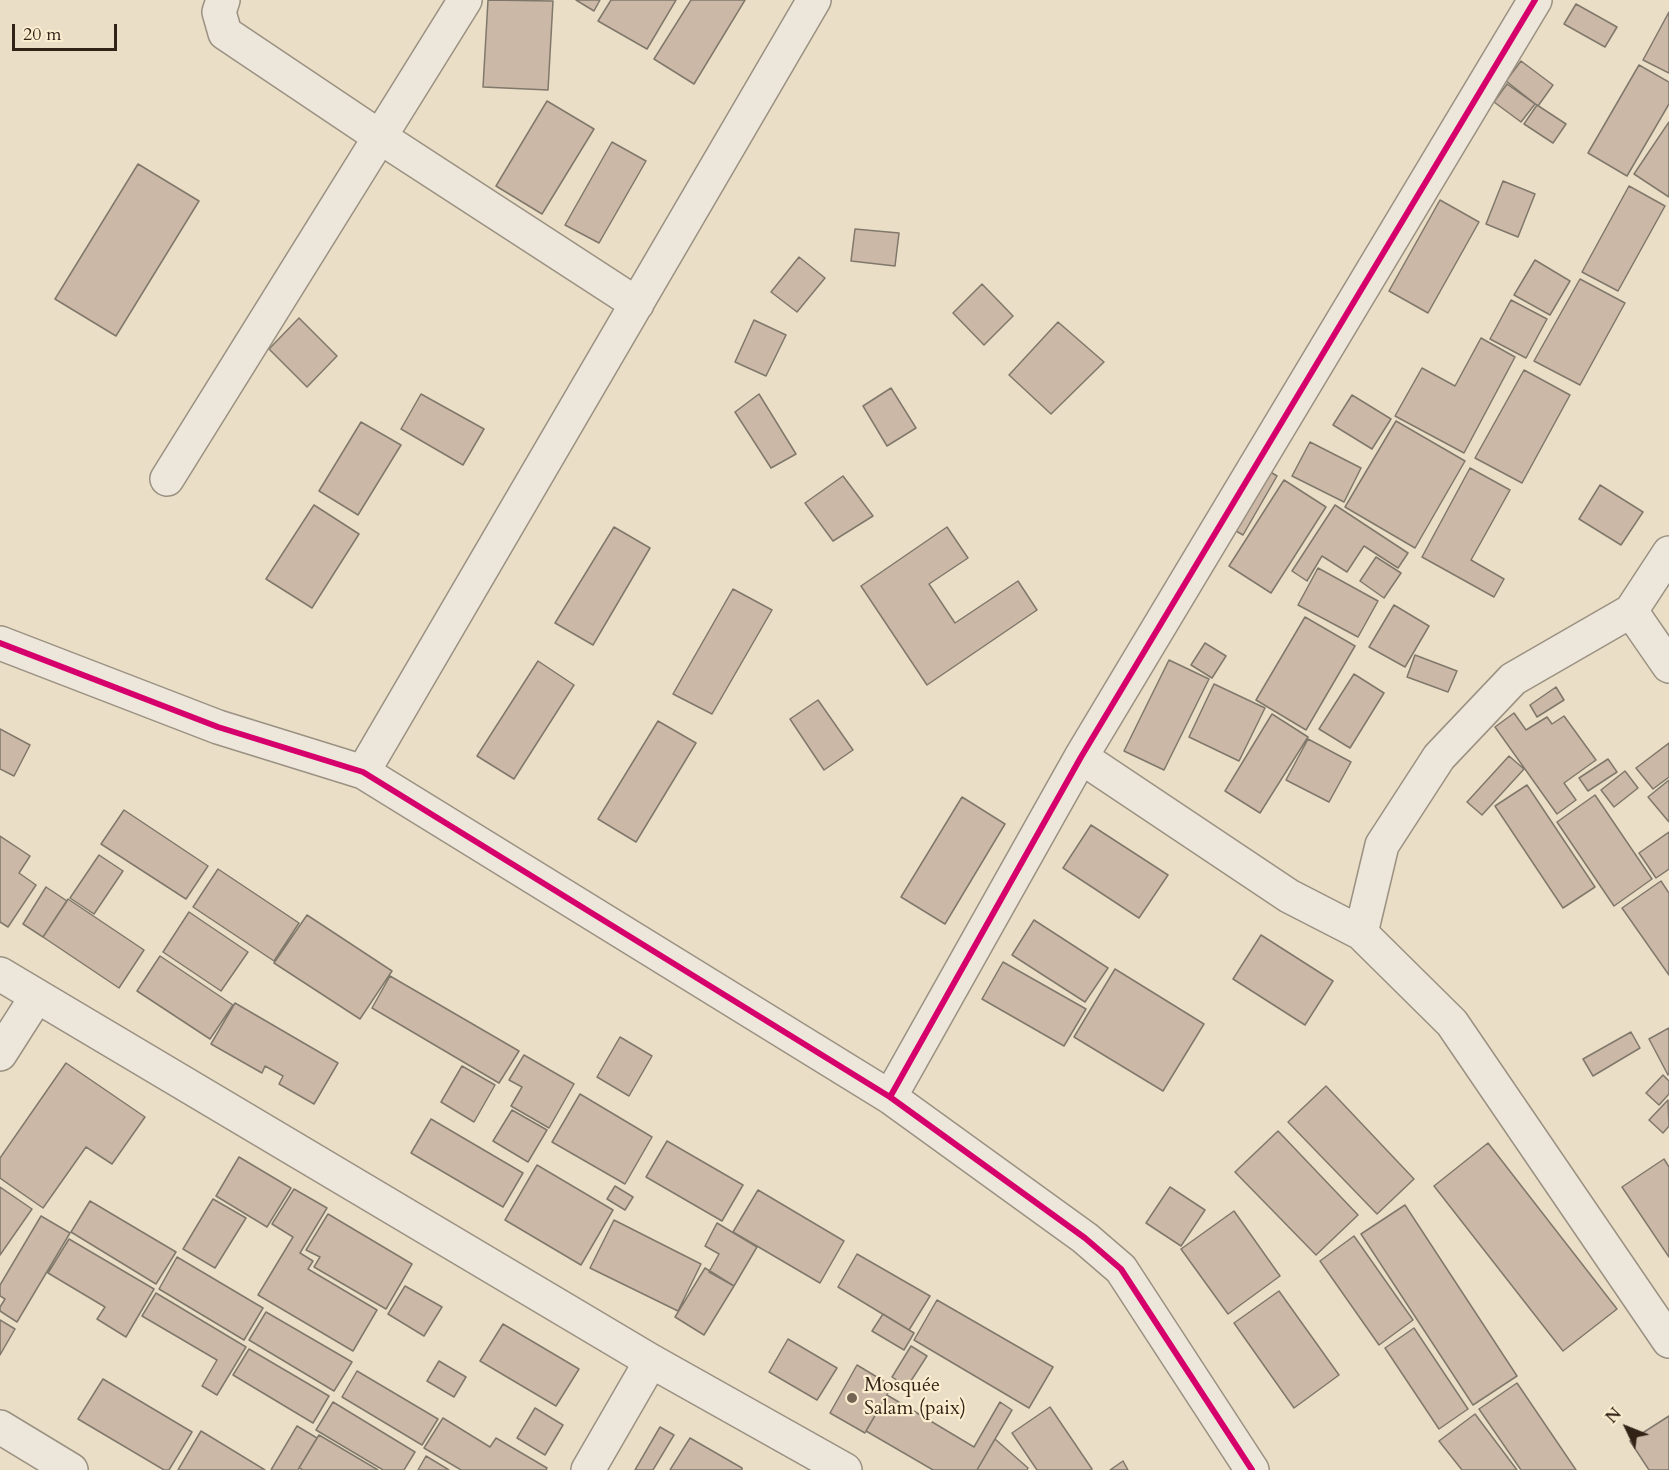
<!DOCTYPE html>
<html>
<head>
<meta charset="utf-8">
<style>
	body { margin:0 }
	#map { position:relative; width:1669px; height:1470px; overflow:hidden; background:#eadec6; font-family:Cardo,serif }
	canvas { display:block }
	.north { position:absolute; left:1597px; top:1398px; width:60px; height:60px; -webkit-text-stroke:4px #fbedd0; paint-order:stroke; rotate:313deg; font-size:16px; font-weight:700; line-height:24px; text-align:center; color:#332317 }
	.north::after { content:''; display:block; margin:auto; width:21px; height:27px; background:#332317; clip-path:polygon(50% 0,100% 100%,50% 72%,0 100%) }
	.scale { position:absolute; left:12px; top:24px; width:105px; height:27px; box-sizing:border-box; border:3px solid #332317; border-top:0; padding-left:8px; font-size:18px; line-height:21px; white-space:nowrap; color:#332317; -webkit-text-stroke:4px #fbedd0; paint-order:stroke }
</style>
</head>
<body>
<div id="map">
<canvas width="1669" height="1470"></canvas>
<div class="north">N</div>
<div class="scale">20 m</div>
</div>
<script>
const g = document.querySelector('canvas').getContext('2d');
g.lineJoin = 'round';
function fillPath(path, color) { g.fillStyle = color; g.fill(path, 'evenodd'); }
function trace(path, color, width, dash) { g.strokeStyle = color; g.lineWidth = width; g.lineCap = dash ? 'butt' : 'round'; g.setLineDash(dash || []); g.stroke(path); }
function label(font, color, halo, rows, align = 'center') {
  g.font = font + ' Cardo,serif'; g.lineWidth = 4.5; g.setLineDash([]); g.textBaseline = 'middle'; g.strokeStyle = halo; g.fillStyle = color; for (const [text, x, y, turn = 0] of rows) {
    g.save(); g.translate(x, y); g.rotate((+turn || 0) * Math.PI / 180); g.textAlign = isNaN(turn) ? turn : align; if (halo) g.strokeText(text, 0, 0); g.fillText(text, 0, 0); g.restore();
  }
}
const building = new Path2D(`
	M 488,0 L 553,1 L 548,90 L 483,87 Z
	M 576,0 L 600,0 L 594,11 Z
	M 611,0 L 676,0 L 647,49 L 598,21 Z
	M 691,0 L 745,0 L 694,84 L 654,59 Z
	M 1576,4 L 1617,27 L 1605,47 L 1564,24 Z
	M 1669,12 L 1669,73 L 1643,60 Z
	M 1521,61 L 1553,85 L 1538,106 L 1506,81 Z
	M 1639,65 L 1669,82 L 1669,104 L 1627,176 L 1588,153 Z
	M 1507,84 L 1535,104 L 1521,122 L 1494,102 Z
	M 547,101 L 594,129 L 542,214 L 496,186 Z
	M 1537,105 L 1566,124 L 1553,143 L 1524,124 Z
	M 1669,122 L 1669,197 L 1634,174 Z
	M 612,142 L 646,161 L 599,243 L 565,225 Z
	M 138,164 L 199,201 L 116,336 L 55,299 Z
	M 1503,181 L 1535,194 L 1518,237 L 1486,224 Z
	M 1629,186 L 1665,206 L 1618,291 L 1582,272 Z
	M 1440,200 L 1479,222 L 1428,313 L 1389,291 Z
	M 855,229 L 899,233 L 895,266 L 851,261 Z
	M 799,257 L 825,278 L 797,312 L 771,292 Z
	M 1535,260 L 1570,281 L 1550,315 L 1514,295 Z
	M 1580,279 L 1625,303 L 1580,385 L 1534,361 Z
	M 982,284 L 1013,316 L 984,345 L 953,313 Z
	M 1511,300 L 1547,319 L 1526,358 L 1490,339 Z
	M 299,318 L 337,356 L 307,387 L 269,349 Z
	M 754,320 L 786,335 L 766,376 L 735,362 Z
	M 1058,322 L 1104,362 L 1051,414 L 1009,375 Z
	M 1481,338 L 1515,357 L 1464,453 L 1395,416 L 1422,368 L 1455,386 Z
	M 1524,370 L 1570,395 L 1522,483 L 1475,458 Z
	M 891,388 L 916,428 L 887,446 L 863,406 Z
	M 421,394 L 484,429 L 463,465 L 401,429 Z
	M 759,394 L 796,454 L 771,468 L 735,412 Z
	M 1352,395 L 1391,419 L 1372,449 L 1333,425 Z
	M 1396,421 L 1465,461 L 1415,548 L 1345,507 Z
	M 361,422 L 401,445 L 358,515 L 319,491 Z
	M 1310,442 L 1361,468 L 1344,502 L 1292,476 Z
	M 1264,468 L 1277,476 L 1243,535 L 1229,527 Z
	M 1470,468 L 1510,490 L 1471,560 L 1504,579 L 1494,597 L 1422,557 Z
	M 843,476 L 873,516 L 833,541 L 805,503 Z
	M 1284,480 L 1326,507 L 1271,593 L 1229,566 Z
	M 1600,485 L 1643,512 L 1621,545 L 1579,519 Z
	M 314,505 L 359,534 L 312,608 L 266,579 Z
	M 1335,505 L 1408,553 L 1398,568 L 1364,546 L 1347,572 L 1322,556 L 1307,581 L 1292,571 Z
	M 614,527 L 650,548 L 593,645 L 555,623 Z
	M 947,527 L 968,558 L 929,584 L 955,623 L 1018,581 L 1037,610 L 927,685 L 861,586 Z
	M 1376,557 L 1401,573 L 1384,598 L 1360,581 Z
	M 1318,568 L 1378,601 L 1358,637 L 1298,605 Z
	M 733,589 L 772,610 L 712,714 L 673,694 Z
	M 1394,605 L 1429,626 L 1405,667 L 1369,647 Z
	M 1305,617 L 1355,646 L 1306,730 L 1256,700 Z
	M 1205,643 L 1226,656 L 1212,678 L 1191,665 Z
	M 1415,655 L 1457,671 L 1448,692 L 1407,677 Z
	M 1169,660 L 1209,679 L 1164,770 L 1124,751 Z
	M 538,661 L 574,685 L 514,779 L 477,756 Z
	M 1354,674 L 1384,693 L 1350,748 L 1319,729 Z
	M 1214,684 L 1265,708 L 1239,761 L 1189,737 Z
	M 1556,687 L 1564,700 L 1537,717 L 1530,705 Z
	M 818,700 L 853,750 L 824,770 L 790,719 Z
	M 1514,713 L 1526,730 L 1547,717 L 1552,724 L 1564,716 L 1596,760 L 1564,783 L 1576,800 L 1557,814 L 1495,727 Z
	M 1272,714 L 1308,737 L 1260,813 L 1225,791 Z
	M 658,721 L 696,743 L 636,842 L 598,819 Z
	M 0,729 L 30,745 L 14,776 L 0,769 Z
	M 1308,739 L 1351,762 L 1329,802 L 1286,780 Z
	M 1669,743 L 1669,777 L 1653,789 L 1636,768 Z
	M 1509,756 L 1524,769 L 1482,815 L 1467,802 Z
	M 1608,759 L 1617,772 L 1588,791 L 1579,778 Z
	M 1625,771 L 1638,788 L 1614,807 L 1601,790 Z
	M 1669,780 L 1669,822 L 1648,797 Z
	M 1527,785 L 1595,887 L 1563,908 L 1495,806 Z
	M 1595,795 L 1652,879 L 1614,906 L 1557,822 Z
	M 962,797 L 1005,824 L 945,924 L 901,897 Z
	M 124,810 L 208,866 L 186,899 L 101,844 Z
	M 1091,825 L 1168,875 L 1139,918 L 1063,868 Z
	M 1669,832 L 1669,869 L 1656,878 L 1639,853 Z
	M 0,836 L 30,856 L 19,873 L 36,885 L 8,927 L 0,922 Z
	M 99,855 L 123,871 L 94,914 L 70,898 Z
	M 218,869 L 299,923 L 274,961 L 193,907 Z
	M 1661,881 L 1669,893 L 1669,975 L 1622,908 Z
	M 46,887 L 67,901 L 43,937 L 23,924 Z
	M 68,899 L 144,950 L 119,988 L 43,937 Z
	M 189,912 L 248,952 L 221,991 L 163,952 Z
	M 307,915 L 392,971 L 360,1019 L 274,963 Z
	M 1034,920 L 1108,968 L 1085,1002 L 1012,955 Z
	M 1261,935 L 1333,981 L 1305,1025 L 1233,979 Z
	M 160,956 L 233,1005 L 210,1039 L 137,991 Z
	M 1003,962 L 1086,1009 L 1064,1046 L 982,999 Z
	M 1115,969 L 1204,1024 L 1163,1091 L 1074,1037 Z
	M 390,976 L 519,1051 L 499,1083 L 372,1008 Z
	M 235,1003 L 338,1063 L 314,1104 L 279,1084 L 283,1076 L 265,1066 L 262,1073 L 211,1044 Z
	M 1669,1028 L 1669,1074 L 1668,1075 L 1649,1039 Z
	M 1631,1032 L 1640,1048 L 1593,1076 L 1583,1059 Z
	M 620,1037 L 652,1056 L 629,1096 L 597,1077 Z
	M 524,1055 L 574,1084 L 549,1128 L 511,1106 L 522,1087 L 509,1080 Z
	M 66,1063 L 145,1117 L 112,1164 L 86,1147 L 43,1208 L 0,1178 L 0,1158 Z
	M 462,1066 L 495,1085 L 474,1122 L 441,1102 Z
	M 1663,1075 L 1669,1081 L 1669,1094 L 1659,1105 L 1646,1093 Z
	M 1326,1086 L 1414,1179 L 1377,1214 L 1288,1122 Z
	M 580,1094 L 652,1137 L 625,1184 L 552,1142 Z
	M 1668,1100 L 1669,1126 L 1663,1133 L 1649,1120 Z
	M 512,1110 L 547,1130 L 528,1162 L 493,1141 Z
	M 431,1119 L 523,1173 L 503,1207 L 411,1153 Z
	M 1278,1131 L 1358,1215 L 1316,1255 L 1235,1172 Z
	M 667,1141 L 743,1185 L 722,1221 L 646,1177 Z
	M 1488,1143 L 1617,1309 L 1563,1351 L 1434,1186 Z
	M 239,1157 L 291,1188 L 267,1227 L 216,1196 Z
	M 1664,1159 L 1669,1167 L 1669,1257 L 1622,1187 Z
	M 537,1165 L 613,1210 L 581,1265 L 505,1220 Z
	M 615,1186 L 633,1197 L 625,1210 L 607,1199 Z
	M 0,1187 L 32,1209 L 0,1255 Z
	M 1170,1187 L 1205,1210 L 1181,1246 L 1146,1223 Z
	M 294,1189 L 327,1208 L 300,1253 L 313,1261 L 308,1269 L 377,1310 L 353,1351 L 258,1295 L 293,1237 L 272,1224 Z
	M 758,1190 L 844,1241 L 820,1283 L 733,1232 Z
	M 213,1199 L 246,1218 L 215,1268 L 183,1249 Z
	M 90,1201 L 176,1252 L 156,1284 L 71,1232 Z
	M 1405,1205 L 1517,1376 L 1473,1405 L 1361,1234 Z
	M 1234,1211 L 1280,1276 L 1228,1314 L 1181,1249 Z
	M 328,1214 L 412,1264 L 386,1309 L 314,1267 L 320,1257 L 306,1250 Z
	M 41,1216 L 70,1233 L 17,1322 L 0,1311 L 0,1307 L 5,1299 L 0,1296 L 0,1285 Z
	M 614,1220 L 701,1264 L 678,1311 L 590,1268 Z
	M 717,1223 L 757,1247 L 734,1286 L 709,1272 L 719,1254 L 705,1246 Z
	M 1354,1236 L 1413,1320 L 1379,1345 L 1320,1261 Z
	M 69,1239 L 154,1289 L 126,1337 L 97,1319 L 105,1307 L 48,1273 Z
	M 857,1254 L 930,1296 L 909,1330 L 838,1287 Z
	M 177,1257 L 263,1308 L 244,1340 L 159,1289 Z
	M 705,1268 L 734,1286 L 704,1335 L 675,1317 Z
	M 405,1286 L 442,1307 L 424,1336 L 388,1314 Z
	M 1279,1291 L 1339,1375 L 1294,1408 L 1234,1323 Z
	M 156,1293 L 246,1347 L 217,1395 L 202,1386 L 217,1360 L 142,1316 Z
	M 937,1300 L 1053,1367 L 1029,1408 L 914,1340 Z
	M 266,1312 L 352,1362 L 334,1391 L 249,1340 Z
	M 883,1314 L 914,1333 L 904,1350 L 872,1331 Z
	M 0,1320 L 15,1329 L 0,1355 Z
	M 503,1324 L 579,1369 L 556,1406 L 480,1361 Z
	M 1414,1328 L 1468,1409 L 1439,1429 L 1385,1348 Z
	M 788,1339 L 837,1368 L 817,1400 L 769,1372 Z
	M 911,1346 L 927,1356 L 907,1387 L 892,1377 Z
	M 249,1349 L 329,1396 L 313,1423 L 233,1375 Z
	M 439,1361 L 466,1377 L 454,1397 L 427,1381 Z
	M 857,1365 L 892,1386 L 865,1433 L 830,1413 Z
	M 357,1371 L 438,1419 L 422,1445 L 342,1397 Z
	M 103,1379 L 192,1432 L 169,1470 L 164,1470 L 78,1419 Z
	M 1517,1383 L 1576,1470 L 1521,1470 L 1479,1409 Z
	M 887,1395 L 974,1447 L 1000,1402 L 1012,1410 L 977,1470 L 933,1470 L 866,1431 Z
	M 333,1402 L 415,1452 L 404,1470 L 383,1470 L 316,1430 Z
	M 1050,1407 L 1092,1469 L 1091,1470 L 1037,1470 L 1012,1433 Z
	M 535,1408 L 563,1425 L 545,1455 L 517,1438 Z
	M 1475,1414 L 1517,1470 L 1462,1470 L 1439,1441 Z
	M 1669,1416 L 1669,1470 L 1649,1470 L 1630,1441 Z
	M 443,1418 L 490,1447 L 496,1438 L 547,1468 L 546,1470 L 461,1470 L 424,1448 Z
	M 297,1426 L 317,1438 L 299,1468 L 298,1470 L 271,1470 Z
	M 660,1427 L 674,1435 L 653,1470 L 635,1470 Z
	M 201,1431 L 265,1470 L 178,1470 Z
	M 319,1435 L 378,1470 L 303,1470 L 299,1468 Z
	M 690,1438 L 742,1468 L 742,1470 L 670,1470 Z
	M 995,1439 L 1028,1468 L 1027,1470 L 977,1470 Z
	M 426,1456 L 449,1470 L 418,1470 Z
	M 1123,1461 L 1128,1470 L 1110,1470 Z`);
fillPath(building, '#cbb8a6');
trace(building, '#80786b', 1.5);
const minor = new Path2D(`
	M 223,0 L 219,12 L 225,33 L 380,137 L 637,304
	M 167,479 L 465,0
	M 1631,611 L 1669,666
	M 0,643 L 218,727 L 363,772 L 890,1097 L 1085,1238 L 1121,1269 L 1252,1470
	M 1081,757 L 1289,896 L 1361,933 L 1452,1023 L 1669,1341
	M 363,772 L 814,0
	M 1361,933 L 1382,845 L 1439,757 L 1513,679 L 1631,611 L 1669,553
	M 0,974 L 651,1361 L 845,1470
	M 0,1054 L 37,996
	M 890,1097 L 1081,757 L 1535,0
	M 0,1427 L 71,1470
	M 588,1470 L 651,1361`);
trace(minor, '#9a9182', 36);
trace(minor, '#ede6da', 33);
trace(new Path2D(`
	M 0,643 L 218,727 L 363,772 L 890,1097 L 1085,1238 L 1121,1269 L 1252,1470
	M 890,1097 L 1081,757 L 1535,0`), '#d6006c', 6);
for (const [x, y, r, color] of [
	[852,1398,6,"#736454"]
]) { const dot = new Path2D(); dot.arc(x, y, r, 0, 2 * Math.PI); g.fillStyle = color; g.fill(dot); trace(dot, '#fbedd0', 2); }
label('20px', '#332317', '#fbedd0', [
	["Mosquée",864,1386],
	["Salam (paix)",864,1409]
], 'left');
</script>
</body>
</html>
